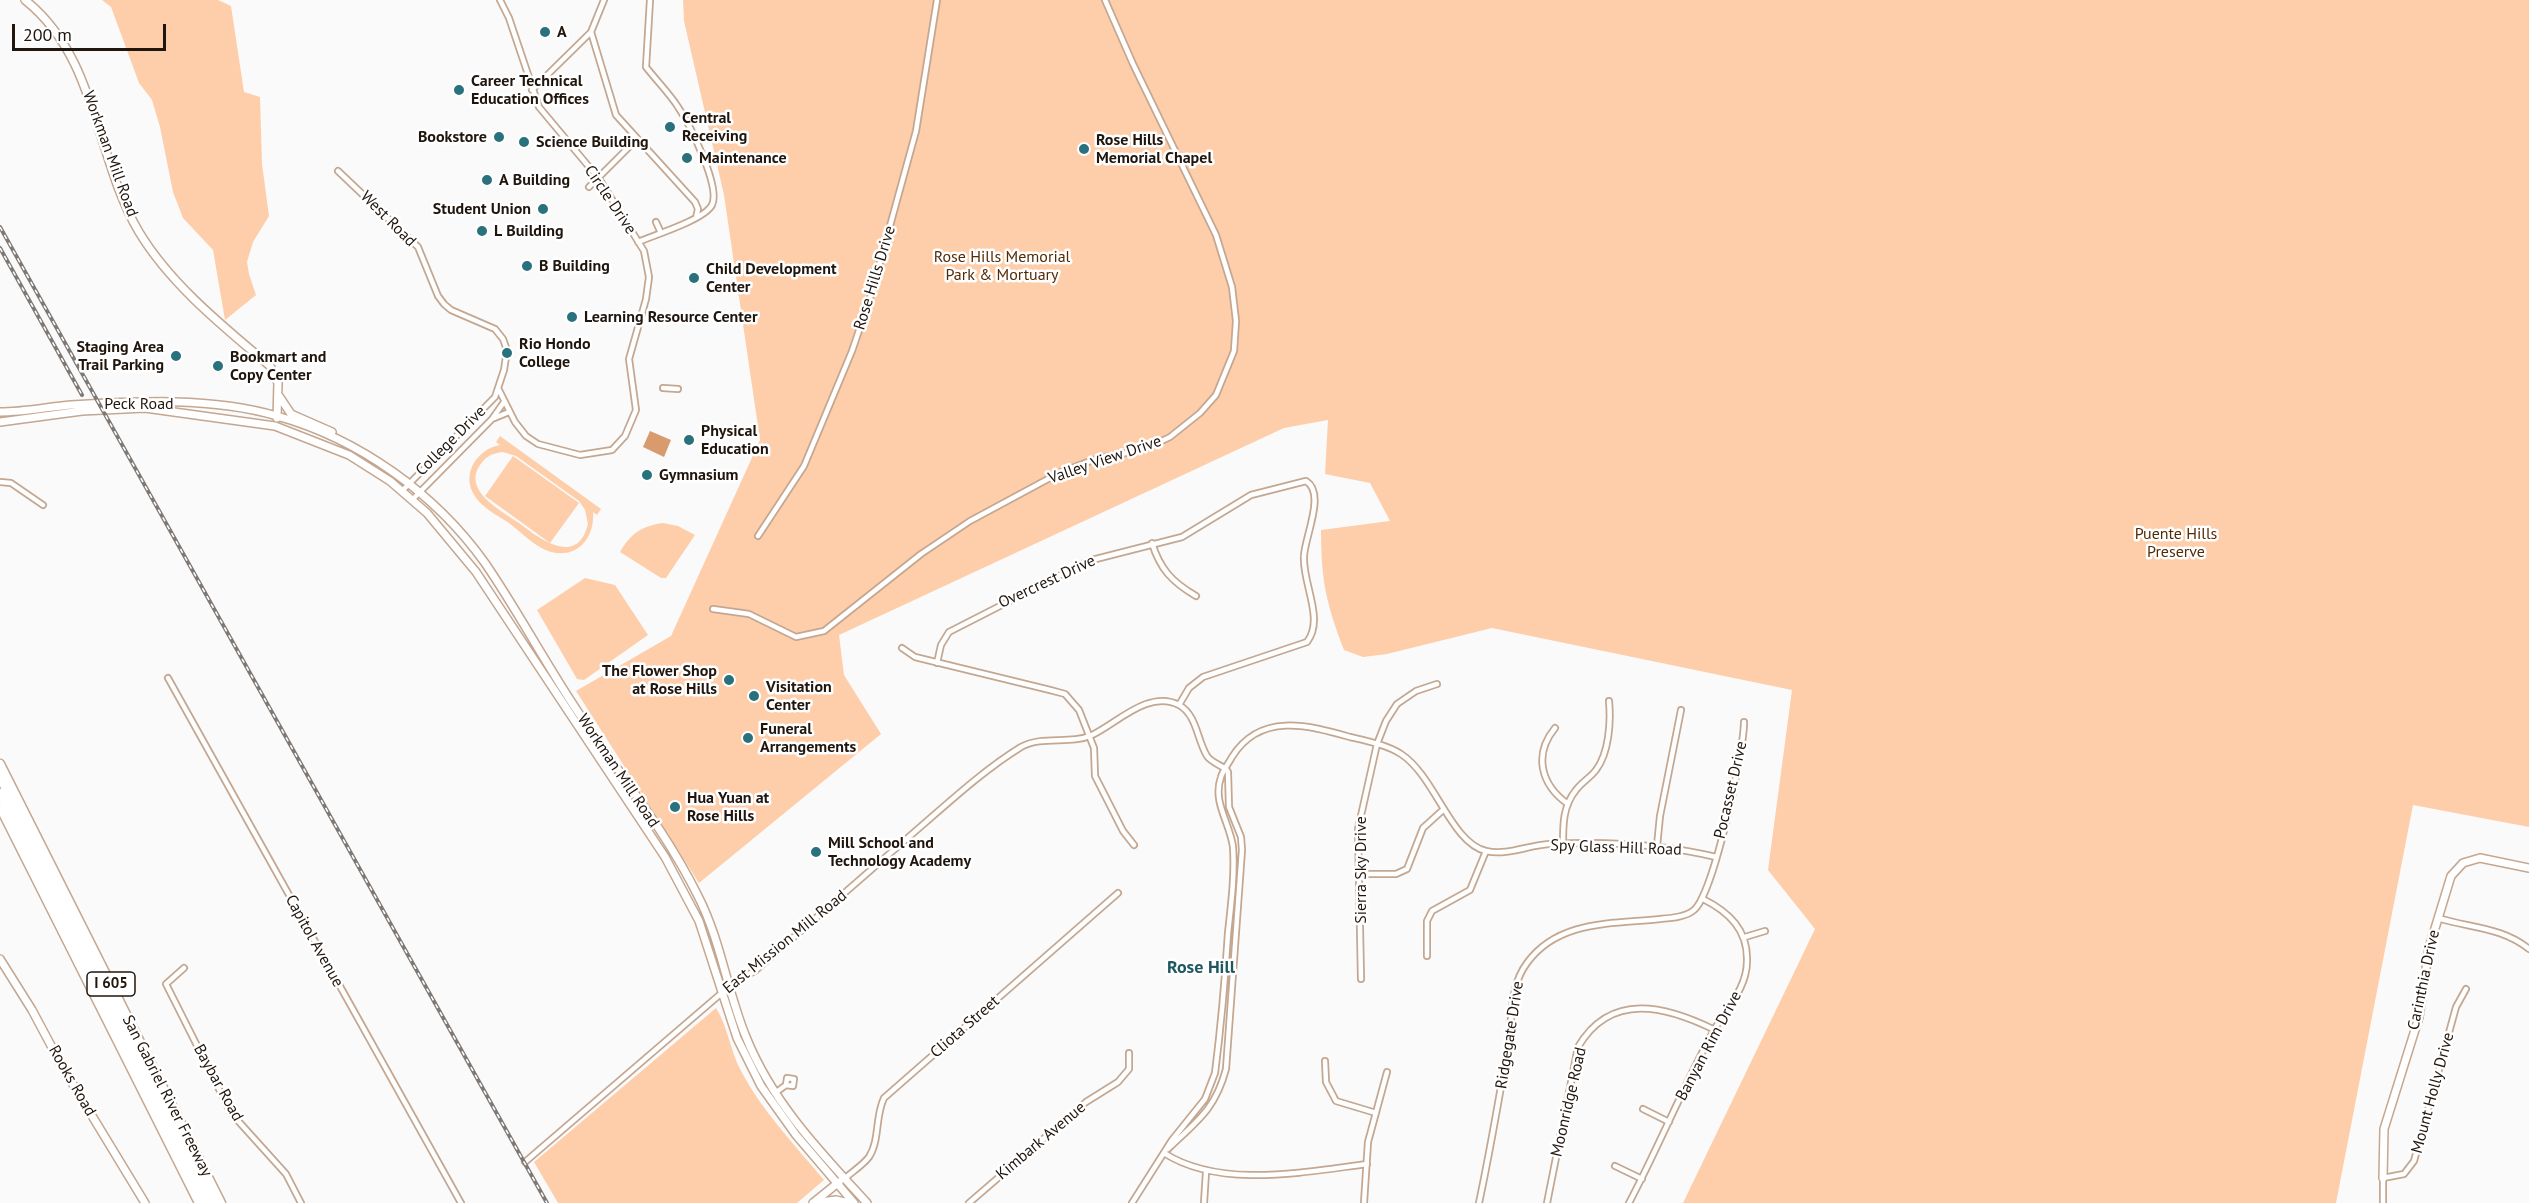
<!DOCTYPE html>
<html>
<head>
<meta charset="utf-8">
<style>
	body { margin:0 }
	#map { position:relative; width:2529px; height:1203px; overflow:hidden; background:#fafafa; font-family:"PT Sans",sans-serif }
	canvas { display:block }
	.scale { position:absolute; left:12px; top:24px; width:154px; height:27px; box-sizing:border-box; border:3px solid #21160e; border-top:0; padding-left:8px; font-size:18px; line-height:21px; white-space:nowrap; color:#21160e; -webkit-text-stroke:4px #fff; paint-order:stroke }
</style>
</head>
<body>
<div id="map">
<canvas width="2529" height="1203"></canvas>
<div class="scale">200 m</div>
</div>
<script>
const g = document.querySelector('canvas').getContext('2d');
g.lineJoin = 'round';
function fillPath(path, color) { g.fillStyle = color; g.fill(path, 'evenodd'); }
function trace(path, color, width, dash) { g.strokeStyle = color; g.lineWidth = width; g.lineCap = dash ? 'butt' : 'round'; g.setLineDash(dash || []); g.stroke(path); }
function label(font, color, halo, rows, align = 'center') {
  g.font = font + ' "PT Sans",sans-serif'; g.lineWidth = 5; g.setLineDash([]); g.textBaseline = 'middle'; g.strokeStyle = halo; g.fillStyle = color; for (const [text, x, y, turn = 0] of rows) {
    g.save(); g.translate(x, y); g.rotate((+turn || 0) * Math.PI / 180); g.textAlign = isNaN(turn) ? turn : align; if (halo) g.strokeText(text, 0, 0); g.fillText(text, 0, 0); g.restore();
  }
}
fillPath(new Path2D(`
	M 102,0 L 218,0 L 231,6 L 244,92 L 260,97 L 262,164 L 269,216 L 253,242 L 247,262 L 249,274 L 256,295 L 225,320 L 213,250 L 183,218 L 173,192 L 160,127 L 152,100 L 139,83 L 111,7 Z
	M 683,0 L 2529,0 L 2529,827 L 2413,805 L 2336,1203 L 1683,1203 L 1815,929 L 1768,870 L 1792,690 L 1492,628 L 1387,654 L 1363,657 L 1344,650 C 1326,603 1321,580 1321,530 L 1390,521 L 1370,483 L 1325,474 L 1328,420 L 1284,428 L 839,635 L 844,675 L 881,734 L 699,883 L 576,691 L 671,636 L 760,440 L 724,195 L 684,21 Z
	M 500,436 L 601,509 L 597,515 L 593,512 C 595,537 578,559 551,552 C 536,548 521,532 509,523 C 497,515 480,507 473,493 C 462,472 478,449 500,445 L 496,442 ZM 503,452 L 516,456 L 579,501 L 585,510 L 588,524 C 577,568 539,538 519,523 C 502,511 462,491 480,465 C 486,456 493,453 503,452 Z
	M 513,456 L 579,503 L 550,543 L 485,496 Z
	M 663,523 L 678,526 L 695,535 L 666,578 L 661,578 L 620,552 C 631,533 642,526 663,523 Z
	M 585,578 L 615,585 L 648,635 L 584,680 L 577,679 L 537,610 Z
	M 716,1008 C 728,1027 730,1049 740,1069 C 761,1110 795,1145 824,1180 L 797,1203 L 558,1203 L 534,1162 Z`), '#feceaa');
fillPath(new Path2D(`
	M 650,431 L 671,440 L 664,457 L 643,447 Z`), '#d79b6d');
const street = new Path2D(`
	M 604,0 L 591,32 L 616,115 L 695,202 L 698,209 L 696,218
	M 532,90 L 591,32
	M 338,171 L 418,247 L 438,296 L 444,304 L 451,310 L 495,329 L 503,339 L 507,350 L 504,370 L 495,397 L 402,491
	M 589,187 L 637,139
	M 656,222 L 661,233
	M 638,242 C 654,235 704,220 712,205 C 721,187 689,123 678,107 C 670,94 656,80 646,67 L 650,0
	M 663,388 L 678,389
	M 499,390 L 515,422 L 526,436 L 538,444 L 580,455 L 612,450 L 625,436 L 636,410 L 629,359 L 646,299 L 649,277 L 644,251 L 600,180 L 539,107 L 509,18 L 500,0
	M 492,419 L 504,402
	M 0,482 L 11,483 L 43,505
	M 412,500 L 492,419 L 509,412
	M 758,536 L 804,466 L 852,351 L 871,295 L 916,131 L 937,0
	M 1152,543 C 1160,569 1172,582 1196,596
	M 713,609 L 749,614 L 796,637 L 824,631 L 921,554 L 970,521 L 1061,472 L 1096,459 L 1145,449 L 1170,437 L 1200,413 L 1216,395 L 1234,351 L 1236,321 L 1232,287 L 1216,235 L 1133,64 L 1105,0
	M 902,648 L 915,657 L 1050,690 L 1065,694 L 1079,710 L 1094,748 L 1095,776 L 1123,831 L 1134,845
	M 937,663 L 941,645 L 949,632 L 1088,561 L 1182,537 L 1251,495 L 1306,481 C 1326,493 1305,536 1304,556 C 1302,583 1325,619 1307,642 L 1203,677 L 1189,688 L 1179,705
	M 168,678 L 461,1203
	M 1555,728 C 1533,755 1541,785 1568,804
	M 1563,844 C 1563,824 1563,806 1576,790 C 1582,782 1591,777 1596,770 C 1609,753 1611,722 1609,701
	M 1657,846 L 1660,816 L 1681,710
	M 1360,874 L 1396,874 L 1407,869 L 1423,828 L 1444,809
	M 2438,918 C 2470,928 2502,927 2529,949
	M 1745,937 L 1765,931
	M 1427,956 L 1427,921 L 1432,911 L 1470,890 L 1486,851
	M 184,968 L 166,984 L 231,1113 L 286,1174 L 301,1203
	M 1361,979 L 1358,829 L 1377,744 L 1386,721 L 1397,704 L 1416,691 L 1437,684
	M 1325,1061 L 1326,1082 L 1336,1101 L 1376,1113
	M 775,1093 L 786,1085 L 787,1078 L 794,1079 L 793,1086 L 786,1085
	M 1643,1109 L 1669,1122
	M 1168,1149 C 1197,1121 1215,1110 1226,1069 L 1242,850 L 1241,837 L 1229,807 L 1228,772 L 1226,769
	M 1164,1153 C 1220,1189 1304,1172 1367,1164
	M 525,1162 L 731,985 L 756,970 C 808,925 859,880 911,835 C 946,805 982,771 1021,747 C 1043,735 1070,745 1092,735 C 1116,724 1149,689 1179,705 C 1197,715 1197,740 1207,756 C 1211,762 1220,765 1226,769
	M 1615,1166 L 1642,1179
	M 844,1179 C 852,1172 863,1165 869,1157 C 880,1140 875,1116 884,1098 L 1118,893
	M 969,1203 L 1086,1102 L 1118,1082 L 1129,1069 L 1129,1053
	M 1132,1203 L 1172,1140 L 1205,1099 L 1215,1073 C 1221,1026 1225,980 1228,933 C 1231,905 1235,875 1233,847 C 1230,823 1212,802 1221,777 C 1223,770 1229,763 1232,757 C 1260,712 1308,725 1350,737 C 1367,741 1387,745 1401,754 C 1435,776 1451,843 1486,851 C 1507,856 1529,845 1549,844 C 1605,841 1662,844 1716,857
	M 1204,1203 L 1206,1172
	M 1364,1203 L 1368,1142 L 1387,1072
	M 1479,1203 C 1490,1151 1499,1099 1508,1046 C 1513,1017 1509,987 1527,963 C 1558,920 1612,924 1660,919 C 1671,918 1686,917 1694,910 C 1714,893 1744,751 1744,722
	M 1547,1203 L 1578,1047 C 1611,991 1666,1006 1715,1030
	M 1629,1203 C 1659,1146 1683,1087 1714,1030 C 1727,1008 1747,988 1747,961 C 1748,930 1729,912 1703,899
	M 2383,1203 L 2383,1178 L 2404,1174 L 2414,1161 L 2456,1007 L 2466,989`);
const secondary = new Path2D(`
	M 25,0 C 98,58 95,158 139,232 C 171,285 224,327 270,366 L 278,383 L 277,418
	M 279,396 L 291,414 L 332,432
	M 0,412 C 24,412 47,407 71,405 C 138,401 212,397 277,416 C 359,439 435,493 485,563 C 518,611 545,663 578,712 C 618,772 666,831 698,896 C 721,941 727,991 746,1037 C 772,1102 820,1152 867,1203
	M 0,422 L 82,411 L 145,408 L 275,426 L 349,455 L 390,481 L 427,513 L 476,572 L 665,857 L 699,921 L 737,1038 L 761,1086 L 796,1135 L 854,1203
	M 0,959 L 32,1010 L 63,1068 L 145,1203
	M 2383,1178 L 2384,1129 L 2419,1017 L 2429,948 L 2451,876 L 2463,863 L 2480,858 L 2529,868
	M 813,1203 L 839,1182
	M 813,1203 L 836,1200 L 849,1203`);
const highway = new Path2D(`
	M 0,764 L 221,1203
	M 0,777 L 214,1203
	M 0,793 L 206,1203
	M 0,807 L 199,1203`);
trace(street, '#c4a791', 8);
trace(secondary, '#c4a791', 10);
trace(highway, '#c4a791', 11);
trace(street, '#fff', 4.5);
trace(secondary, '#fff', 7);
trace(highway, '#fff', 8);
const rail = new Path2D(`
	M 0,227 L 547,1203
	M 0,248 L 82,395`);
trace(rail, '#7f7975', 4);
trace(rail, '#fff', 1.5, [4.5]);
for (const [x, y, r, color] of [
	[545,32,6,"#29717c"],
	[459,90,6,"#29717c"],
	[670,127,6,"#29717c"],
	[499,137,6,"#29717c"],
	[524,142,6,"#29717c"],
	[1084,149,6,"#29717c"],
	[687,158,6,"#29717c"],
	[487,180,6,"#29717c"],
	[543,209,6,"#29717c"],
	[482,231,6,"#29717c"],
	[527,266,6,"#29717c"],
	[694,278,6,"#29717c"],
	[572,317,6,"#29717c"],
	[507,353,6,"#29717c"],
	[176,356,6,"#29717c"],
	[218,366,6,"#29717c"],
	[689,440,6,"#29717c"],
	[647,475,6,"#29717c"],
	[729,680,6,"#29717c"],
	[754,696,6,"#29717c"],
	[748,738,6,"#29717c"],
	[675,807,6,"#29717c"],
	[816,852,6,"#29717c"]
]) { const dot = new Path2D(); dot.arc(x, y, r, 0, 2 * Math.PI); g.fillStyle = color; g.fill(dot); trace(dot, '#fff', 2); }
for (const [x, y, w] of [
	[111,984,48]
]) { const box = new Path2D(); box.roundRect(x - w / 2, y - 12, w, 24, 4.5); g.fillStyle = '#fff'; g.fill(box); trace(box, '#21160e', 1.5); }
label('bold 15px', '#21160e', null, [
	["I 605",111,984]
]);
label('bold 16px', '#21160e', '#fff', [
	["A",557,32],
	["Career Technical",471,81],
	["Education Offices",471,99],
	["Central",682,118],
	["Receiving",682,136],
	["Bookstore",487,137,"right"],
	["Rose Hills",1096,140],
	["Memorial Chapel",1096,158],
	["Science Building",536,142],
	["Maintenance",699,158],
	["A Building",499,180],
	["Student Union",531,209,"right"],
	["L Building",494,231],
	["B Building",539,266],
	["Child Development",706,269],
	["Center",706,287],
	["Learning Resource Center",584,317],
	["Rio Hondo",519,344],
	["College",519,362],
	["Staging Area",164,347,"right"],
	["Trail Parking",164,365,"right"],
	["Bookmart and",230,357],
	["Copy Center",230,375],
	["Physical",701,431],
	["Education",701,449],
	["Gymnasium",659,475],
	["The Flower Shop",717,671,"right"],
	["at Rose Hills",717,689,"right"],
	["Visitation",766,687],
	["Center",766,705],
	["Funeral",760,729],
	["Arrangements",760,747],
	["Hua Yuan at",687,798],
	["Rose Hills",687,816],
	["Mill School and",828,843],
	["Technology Academy",828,861]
], 'left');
label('16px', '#21160e', '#fff', [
	["Workman Mill Road",110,154,70],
	["Circle Drive",610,200,56],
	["West Road",388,219,45],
	["Rose Hills Drive",875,278,-73],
	["Peck Road",139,404],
	["College Drive",451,441,-45],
	["Valley View Drive",1105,460,-19],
	["Overcrest Drive",1047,582,-25],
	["Workman Mill Road",618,771,56],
	["Pocasset Drive",1731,790,-77],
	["Spy Glass Hill Road",1616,848,2],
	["Sierra Sky Drive",1361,870,-90],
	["Capitol Avenue",314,941,61],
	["East Mission Mill Road",785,942,-39],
	["Carinthia Drive",2424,980,-78],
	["Cliota Street",965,1027,-41],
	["Ridgegate Drive",1510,1035,-81],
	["Banyan Rim Drive",1709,1046,-62],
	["Rooks Road",72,1081,60],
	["Baybar Road",218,1083,61],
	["Mount Holly Drive",2433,1093,-75],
	["San Gabriel River Freeway",167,1096,63],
	["Moonridge Road",1569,1102,-77],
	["Kimbark Avenue",1041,1141,-40]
]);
label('16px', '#522a04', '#fff', [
	["Rose Hills Memorial",1002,257],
	["Park & Mortuary",1002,275],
	["Puente Hills",2176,534],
	["Preserve",2176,552]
]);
label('bold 18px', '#1e5860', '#fff', [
	["Rose Hill",1201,968]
]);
</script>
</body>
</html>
